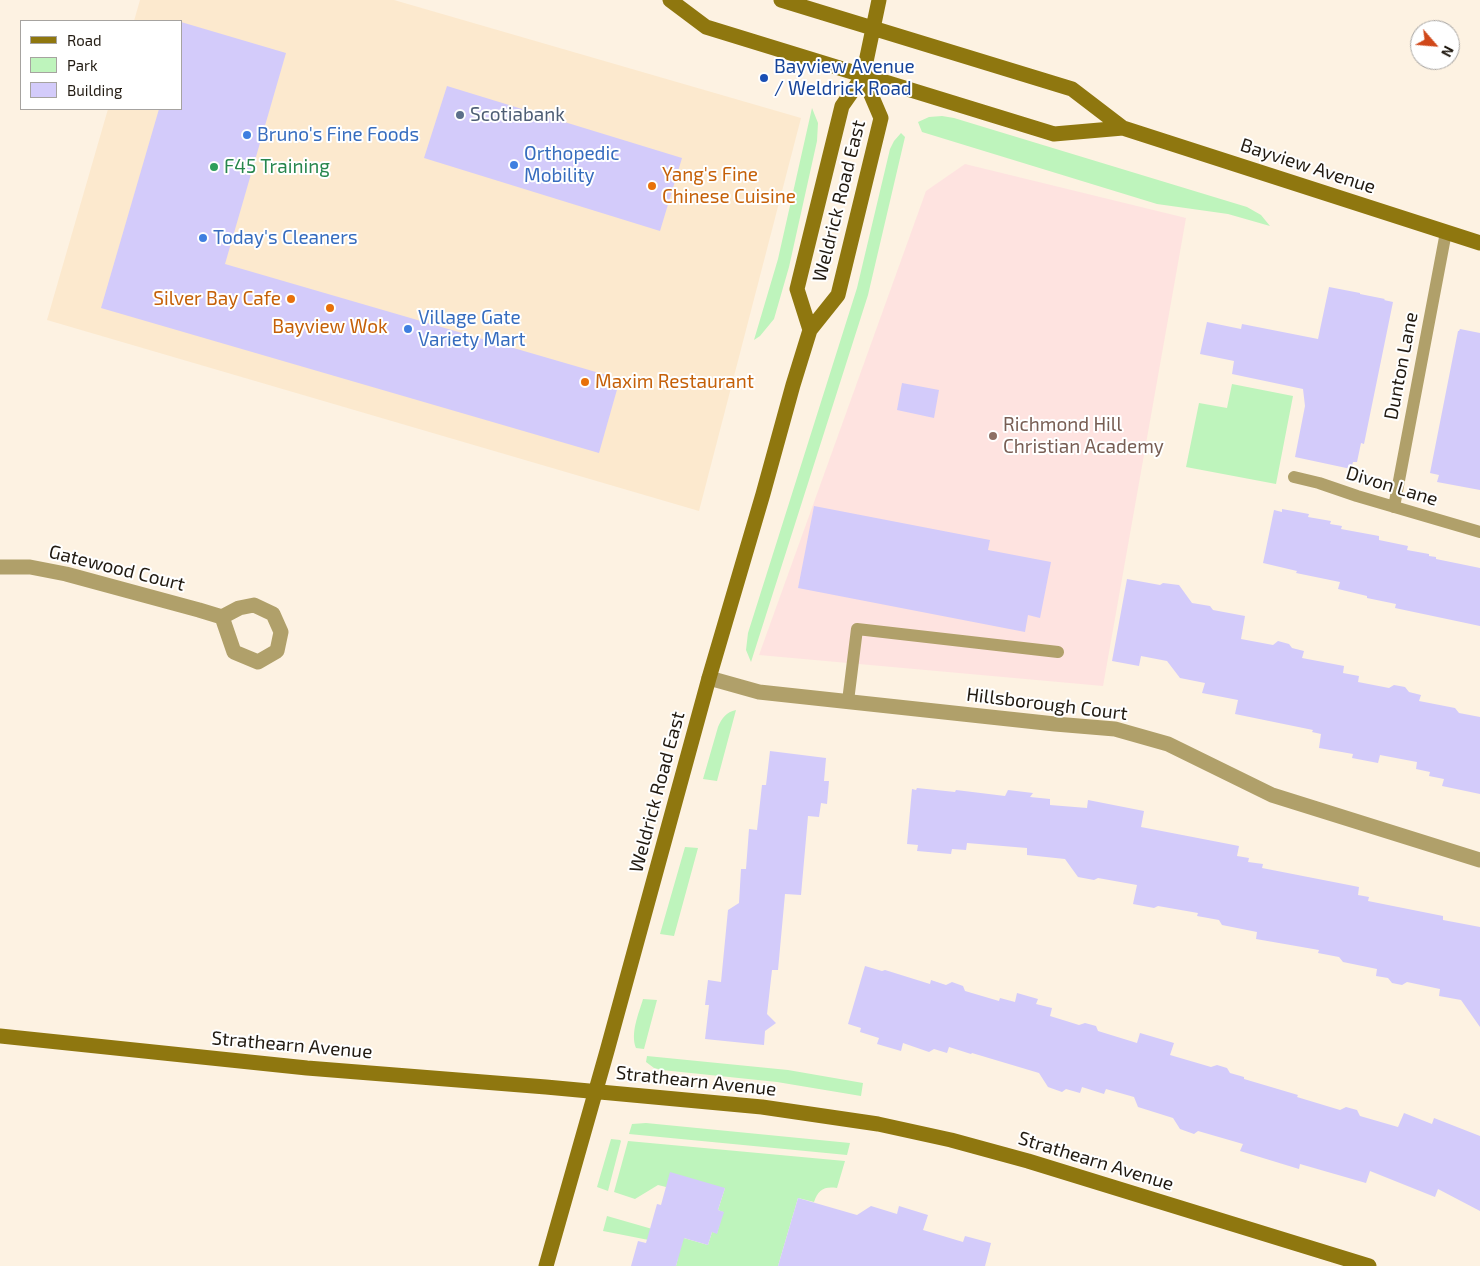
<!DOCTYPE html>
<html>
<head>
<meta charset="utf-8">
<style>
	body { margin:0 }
	#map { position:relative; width:1480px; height:1266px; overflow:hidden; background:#fdf2e2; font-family:"Exo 2",sans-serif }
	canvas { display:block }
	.legend { position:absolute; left:20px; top:20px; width:162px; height:90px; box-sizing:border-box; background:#fff; border:1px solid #a6a3a0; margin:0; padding:6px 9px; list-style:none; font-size:15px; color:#211a11 }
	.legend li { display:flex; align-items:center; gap:10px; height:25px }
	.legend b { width:25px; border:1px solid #a6a3a0 }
	.north { position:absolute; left:1410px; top:20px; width:50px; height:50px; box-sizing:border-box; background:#fff; border:1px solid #a6a3a0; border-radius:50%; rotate:117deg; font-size:14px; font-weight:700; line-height:20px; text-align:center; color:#211a11 }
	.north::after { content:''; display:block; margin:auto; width:18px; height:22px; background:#d0481a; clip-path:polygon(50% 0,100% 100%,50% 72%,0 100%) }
</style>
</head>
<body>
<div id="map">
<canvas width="1480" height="1266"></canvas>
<ul class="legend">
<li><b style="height:6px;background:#8f770f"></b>Road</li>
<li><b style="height:14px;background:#bef4bc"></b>Park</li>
<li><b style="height:14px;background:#d3cbfa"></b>Building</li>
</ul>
<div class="north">N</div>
</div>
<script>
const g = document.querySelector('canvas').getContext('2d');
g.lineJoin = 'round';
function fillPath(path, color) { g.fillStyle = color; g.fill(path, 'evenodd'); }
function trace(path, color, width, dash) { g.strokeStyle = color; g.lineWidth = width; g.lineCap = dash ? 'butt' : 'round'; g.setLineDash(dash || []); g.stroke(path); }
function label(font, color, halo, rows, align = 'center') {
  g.font = font + ' "Exo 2",sans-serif'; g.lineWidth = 4; g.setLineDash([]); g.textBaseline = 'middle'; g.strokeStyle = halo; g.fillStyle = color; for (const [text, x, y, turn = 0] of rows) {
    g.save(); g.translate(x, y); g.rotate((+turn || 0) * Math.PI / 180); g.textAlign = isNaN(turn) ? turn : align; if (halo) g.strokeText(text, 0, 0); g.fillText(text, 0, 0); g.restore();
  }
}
fillPath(new Path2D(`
	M 140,0 L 394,0 L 801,118 L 699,511 L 47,320 L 108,109 L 181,109 L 181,21 L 134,21 Z`), '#fce9ce');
fillPath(new Path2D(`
	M 965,164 L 1186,218 L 1103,686 L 759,655 L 926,191 Z`), '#fee3e0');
fillPath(new Path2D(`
	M 812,108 L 818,123 L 817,141 L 789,267 L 774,319 L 760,336 L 754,340 L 778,259 Z
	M 942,116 L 954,118 L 1247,207 L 1261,215 L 1270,226 L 1228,214 L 1157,204 L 922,132 L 918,122 L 929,117 Z
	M 901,133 L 905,137 L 868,295 L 751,662 L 746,650 L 748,633 L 857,288 L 890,149 L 894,141 Z
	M 1232,384 L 1293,396 L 1276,484 L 1186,467 L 1199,403 L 1227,408 Z
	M 736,710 L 717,781 L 703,779 L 718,727 C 722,718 726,712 736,710 Z
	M 685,847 L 698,848 L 674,936 L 660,934 Z
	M 643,999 L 657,1000 L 644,1049 L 636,1048 C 630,1033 639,1013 643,999 Z
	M 647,1056 L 788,1070 L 863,1083 L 861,1096 L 777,1082 L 662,1070 L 654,1068 L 646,1062 Z
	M 646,1123 L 850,1143 L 847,1155 L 629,1134 L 632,1124 Z
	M 611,1139 L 620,1140 L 621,1141 L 608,1191 L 597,1187 Z
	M 628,1141 L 845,1161 L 837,1188 C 824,1186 818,1190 814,1202 L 798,1198 L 778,1266 L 676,1266 L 678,1258 L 664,1254 L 664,1243 L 603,1231 L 607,1216 L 708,1245 L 712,1232 L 717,1233 L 723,1212 L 718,1210 L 725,1188 L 666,1187 L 658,1185 L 635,1199 L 614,1192 Z`), '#bef4bc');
fillPath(new Path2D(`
	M 181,22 L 286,53 L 225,264 L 620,379 L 599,453 L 101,308 L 159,109 L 181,109 Z
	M 447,86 L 682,158 L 660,231 L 424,158 Z
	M 1329,287 L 1360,293 L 1360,294 L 1385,299 L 1384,300 L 1393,302 L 1364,444 L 1361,443 L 1357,462 L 1353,462 L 1351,469 L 1295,457 L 1305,406 L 1303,389 L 1232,374 L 1234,361 L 1200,354 L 1207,322 L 1241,329 L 1242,324 L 1318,339 Z
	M 1460,329 L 1480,333 L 1480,490 L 1437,482 L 1439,475 L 1430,473 L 1458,331 L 1459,331 Z
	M 902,383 L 939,390 L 934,418 L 897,410 Z
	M 814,506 L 990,540 L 988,550 L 1051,562 L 1040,618 L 1028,615 L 1025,632 L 798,588 Z
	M 1282,509 L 1309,514 L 1308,517 L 1331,521 L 1330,524 L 1342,526 L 1341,529 L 1379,536 L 1379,540 L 1408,546 L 1407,550 L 1429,554 L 1429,556 L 1436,557 L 1436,559 L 1480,568 L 1480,626 L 1395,608 L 1396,604 L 1367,598 L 1367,596 L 1338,589 L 1340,582 L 1296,573 L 1297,571 L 1263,563 L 1274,510 L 1282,512 Z
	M 1127,579 L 1160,585 L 1163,583 L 1179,585 L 1192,603 L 1210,606 L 1213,610 L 1245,616 L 1241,639 L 1273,645 L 1278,641 L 1289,644 L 1292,648 L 1304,651 L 1302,658 L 1344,666 L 1343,673 L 1359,676 L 1358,682 L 1389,688 L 1394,685 L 1405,687 L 1409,692 L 1421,695 L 1419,701 L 1455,708 L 1459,713 L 1480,717 L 1480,794 L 1442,786 L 1444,779 L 1429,776 L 1430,772 L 1416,769 L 1417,762 L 1380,755 L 1378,763 L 1352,758 L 1353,754 L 1319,748 L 1321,734 L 1312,732 L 1313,730 L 1235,714 L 1238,700 L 1202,693 L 1205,683 L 1180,678 L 1167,661 L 1141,656 L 1139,666 L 1112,661 Z
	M 770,751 L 826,758 L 824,781 L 829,781 L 827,804 L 821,803 L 819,817 L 808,816 L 801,895 L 785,894 L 778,970 L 772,970 L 767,1014 L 776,1023 L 765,1031 L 764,1045 L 705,1039 L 709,1005 L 705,1005 L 708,980 L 721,982 L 728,910 L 739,903 L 741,869 L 746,869 L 749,829 L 757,830 L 762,785 L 766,785 Z
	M 917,788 L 955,792 L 956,790 L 1005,796 L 1008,790 L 1033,793 L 1030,797 L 1050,799 L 1050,805 L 1087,808 L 1088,800 L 1144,811 L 1141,827 L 1239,846 L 1237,856 L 1249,858 L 1248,862 L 1263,864 L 1262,868 L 1359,887 L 1358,895 L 1369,897 L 1368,901 L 1443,916 L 1443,920 L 1480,927 L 1480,1027 L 1461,1000 L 1439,996 L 1440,989 L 1407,982 L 1402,985 L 1392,983 L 1388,978 L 1376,976 L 1377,969 L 1343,962 L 1339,957 L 1318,953 L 1319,950 L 1256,939 L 1257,932 L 1222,925 L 1219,920 L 1197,916 L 1198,913 L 1158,906 L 1154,908 L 1133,904 L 1137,885 L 1098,878 L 1094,880 L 1078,877 L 1065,859 L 1027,855 L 1027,848 L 967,843 L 966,850 L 952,849 L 951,854 L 917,851 L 918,845 L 907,844 L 912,789 L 916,790 Z
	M 865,966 L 882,971 L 885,970 L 930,984 L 931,980 L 946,985 L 952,982 L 963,986 L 965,991 L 999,1001 L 1000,998 L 1015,1002 L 1017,993 L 1038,999 L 1036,1004 L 1052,1008 L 1050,1016 L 1079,1025 L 1085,1023 L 1096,1026 L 1098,1031 L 1137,1043 L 1140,1033 L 1174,1043 L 1170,1055 L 1211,1067 L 1217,1065 L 1227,1068 L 1230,1073 L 1244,1077 L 1244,1079 L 1298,1095 L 1297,1097 L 1340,1110 L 1346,1107 L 1357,1110 L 1360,1116 L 1398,1127 L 1404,1113 L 1432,1124 L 1434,1118 L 1480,1136 L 1480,1211 L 1438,1189 L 1435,1197 L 1370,1171 L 1366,1183 L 1300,1164 L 1299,1169 L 1240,1151 L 1243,1144 L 1198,1131 L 1194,1134 L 1180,1129 L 1173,1118 L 1138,1107 L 1134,1097 L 1106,1089 L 1104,1094 L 1082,1087 L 1080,1093 L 1066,1089 L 1062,1092 L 1048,1087 L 1039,1073 L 972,1053 L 971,1054 L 949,1047 L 947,1053 L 934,1049 L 929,1052 L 903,1043 L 901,1051 L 877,1044 L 879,1038 L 860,1032 L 861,1028 L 848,1024 Z
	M 670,1172 L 725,1188 L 718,1210 L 724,1212 L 717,1234 L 712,1232 L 708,1245 L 684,1238 L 676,1266 L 631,1266 L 638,1241 L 646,1243 L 657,1204 L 661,1205 Z
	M 798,1198 L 857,1215 L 871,1206 L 897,1214 L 899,1206 L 928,1215 L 923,1230 L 963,1242 L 965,1236 L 991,1243 L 985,1266 L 778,1266 Z`), '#d3cbfa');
trace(new Path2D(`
	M 1294,477 L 1319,483 L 1357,496 L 1480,532
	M 1394,507 L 1446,232
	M 848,701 L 857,629 L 1058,652`), '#b0a06a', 12);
trace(new Path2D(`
	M 0,567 L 30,567 L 66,574 L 199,610 L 222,617 L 239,608 L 254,605 L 273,614 L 281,632 L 277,651 L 258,662 L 234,652 L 222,617
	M 709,678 L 759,692 L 1055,724 L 1115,729 L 1168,744 L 1272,795 L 1480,860`), '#b0a06a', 15);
trace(new Path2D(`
	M 670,0 L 706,27 L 1054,134 L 1123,128
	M 781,0 L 1072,89 L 1123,128 L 1480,243
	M 810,330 L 797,289 L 842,106 L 863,76 L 879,0
	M 0,1036 L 307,1068 L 546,1087 L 762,1107 L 878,1124 L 951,1140 L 1028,1161 L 1369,1266
	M 546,1266 L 607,1051 L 709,678 L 763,494 L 793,385 L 810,330 L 838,295 L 881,118 L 863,76`), '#8f770f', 15);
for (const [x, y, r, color] of [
	[764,78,5,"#1a4fb4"],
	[460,115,5,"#5c6f8a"],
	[247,135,5,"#3f7fe0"],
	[514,165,5,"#3f7fe0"],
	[214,167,5,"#2e9e5b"],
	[652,186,5,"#e8710a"],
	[203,238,5,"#3f7fe0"],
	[291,299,5,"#e8710a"],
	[330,308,5,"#e8710a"],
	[408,329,5,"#3f7fe0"],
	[585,382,5,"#e8710a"],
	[993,436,5,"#8d6e63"]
]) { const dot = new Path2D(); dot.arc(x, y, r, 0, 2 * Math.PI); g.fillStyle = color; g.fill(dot); trace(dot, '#fff', 2); }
label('19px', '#164399', '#fff', [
	["Bayview Avenue",774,67],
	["/ Weldrick Road",774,89]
], 'left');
label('19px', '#4e5e75', '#fff', [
	["Scotiabank",470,115]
], 'left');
label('19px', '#366cbe', '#fff', [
	["Bruno's Fine Foods",257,135],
	["Orthopedic",524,154],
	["Mobility",524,176],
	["Today's Cleaners",213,238],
	["Village Gate",418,318],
	["Variety Mart",418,340]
], 'left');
label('19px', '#211a11', '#fff', [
	["Bayview Avenue",1308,166,18],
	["Weldrick Road East",839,201,-76],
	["Dunton Lane",1401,366,-79],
	["Divon Lane",1392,486,17],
	["Gatewood Court",117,568,14],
	["Hillsborough Court",1047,704,7],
	["Weldrick Road East",657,792,-75],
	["Strathearn Avenue",292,1045,5],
	["Strathearn Avenue",696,1081,6],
	["Strathearn Avenue",1096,1161,17]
]);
label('19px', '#27864d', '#fff', [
	["F45 Training",224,167]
], 'left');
label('19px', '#c56008', '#fff', [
	["Yang's Fine",662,175],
	["Chinese Cuisine",662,197],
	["Silver Bay Cafe",281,299,"right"],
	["Bayview Wok",330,327,"center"],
	["Maxim Restaurant",595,382]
], 'left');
label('19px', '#785e54', '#fff', [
	["Richmond Hill",1003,425],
	["Christian Academy",1003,447]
], 'left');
</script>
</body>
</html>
